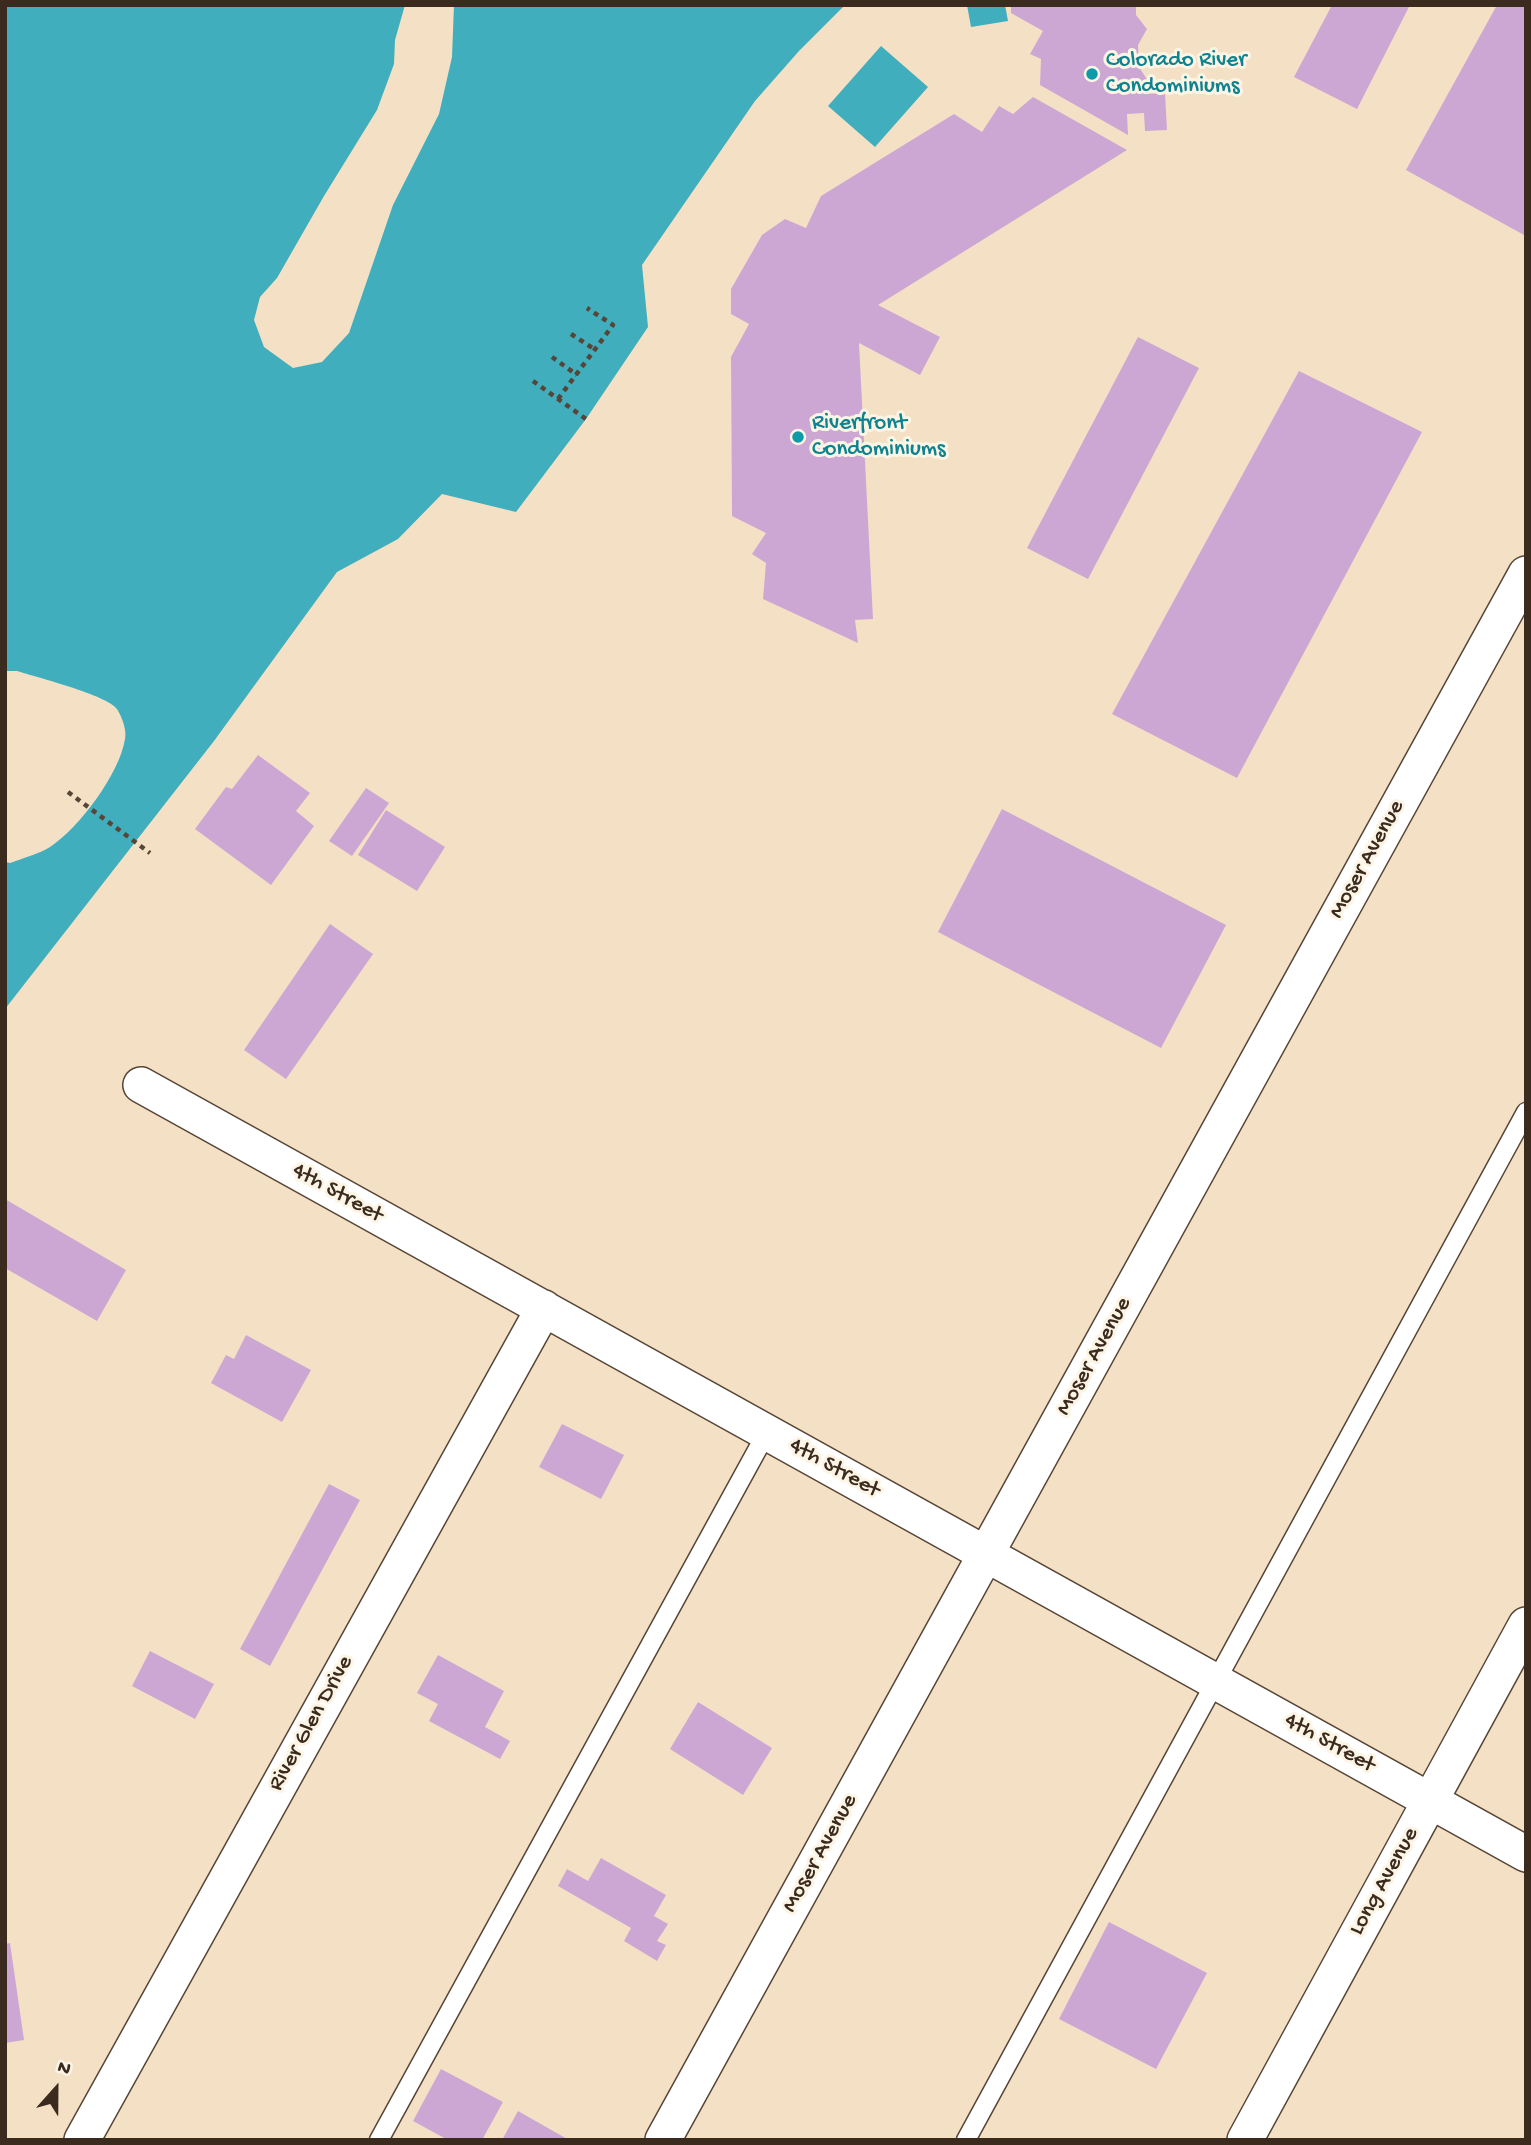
<!DOCTYPE html>
<html>
<head>
<meta charset="utf-8">
<style>
	body { margin:0 }
	#map { position:relative; width:1531px; height:2145px; overflow:hidden; background:#f4e1c5; font-family:"Gochi Hand",sans-serif }
	canvas { display:block }
	.frame { position:absolute; inset:0; border:7px solid #3b2a1e; pointer-events:none }
	.north { position:absolute; left:21px; top:2054px; width:70px; height:70px; -webkit-text-stroke:5px #fcf5e5; paint-order:stroke; rotate:21deg; font-size:19px; font-weight:700; line-height:28px; text-align:center; color:#3b2a1e }
	.north::after { content:''; display:block; margin:auto; width:24px; height:32px; background:#3b2a1e; clip-path:polygon(50% 0,100% 100%,50% 72%,0 100%) }
</style>
</head>
<body>
<div id="map">
<canvas width="1531" height="2145"></canvas>
<div class="frame"></div>
<div class="north">N</div>
</div>
<script>
const g = document.querySelector('canvas').getContext('2d');
g.lineJoin = 'round';
function fillPath(path, color) { g.fillStyle = color; g.fill(path, 'evenodd'); }
function trace(path, color, width, dash) { g.strokeStyle = color; g.lineWidth = width; g.lineCap = dash ? 'butt' : 'round'; g.setLineDash(dash || []); g.stroke(path); }
function label(font, color, halo, rows, align = 'center') {
  g.font = font + ' "Gochi Hand",sans-serif'; g.lineWidth = 6; g.setLineDash([]); g.textBaseline = 'middle'; g.strokeStyle = halo; g.fillStyle = color; for (const [text, x, y, turn = 0] of rows) {
    g.save(); g.translate(x, y); g.rotate((+turn || 0) * Math.PI / 180); g.textAlign = isNaN(turn) ? turn : align; if (halo) g.strokeText(text, 0, 0); g.fillText(text, 0, 0); g.restore();
  }
}
fillPath(new Path2D(`
	M 5,5 L 405,5 L 395,40 L 394,64 L 377,110 L 324,196 L 277,278 L 260,297 L 254,320 L 264,347 L 293,368 L 322,362 L 349,333 L 393,205 L 439,114 L 452,57 L 454,5 L 845,5 L 799,51 L 755,101 L 642,265 L 648,327 L 586,419 L 516,512 L 442,494 L 398,539 L 337,572 L 214,741 L 5,1009 L 5,862 L 10,863 C 23,858 39,854 50,847 C 79,828 120,773 125,739 C 127,730 122,717 117,709 C 107,695 36,677 17,671 L 5,671 Z
	M 967,5 L 1005,5 L 1008,21 L 971,27 Z
	M 881,46 L 928,87 L 875,147 L 828,106 Z`), '#40aebd');
fillPath(new Path2D(`
	M 1011,5 L 1136,5 L 1136,15 L 1147,29 L 1138,45 L 1139,67 L 1148,81 L 1144,94 L 1165,93 L 1167,130 L 1145,131 L 1144,113 L 1127,114 L 1128,135 L 1040,85 L 1041,59 L 1030,54 L 1043,31 L 1011,13 Z
	M 1332,5 L 1410,5 L 1357,109 L 1294,77 Z
	M 1497,5 L 1526,5 L 1526,233 L 1524,235 L 1406,170 Z
	M 1033,97 L 1127,150 L 878,305 L 940,337 L 920,375 L 859,343 L 873,619 L 855,620 L 858,643 L 763,599 L 766,563 L 752,554 L 766,533 L 732,516 L 731,357 L 749,324 L 731,314 L 731,289 L 762,235 L 785,219 L 806,228 L 821,196 L 954,114 L 982,132 L 999,106 L 1013,114 Z
	M 1138,337 L 1199,368 L 1088,579 L 1027,548 Z
	M 1299,371 L 1422,432 L 1237,778 L 1112,714 Z
	M 258,755 L 310,793 L 296,811 L 314,826 L 271,885 L 195,829 L 226,787 L 232,789 Z
	M 366,788 L 389,803 L 352,856 L 329,841 Z
	M 1002,809 L 1226,925 L 1161,1048 L 938,932 Z
	M 386,810 L 445,847 L 417,891 L 358,855 Z
	M 330,924 L 373,954 L 286,1079 L 244,1050 Z
	M 5,1199 L 126,1270 L 97,1321 L 5,1268 Z
	M 246,1335 L 311,1370 L 282,1422 L 211,1383 L 226,1355 L 234,1359 Z
	M 562,1424 L 624,1455 L 601,1499 L 539,1467 Z
	M 329,1484 L 360,1500 L 270,1666 L 240,1649 Z
	M 150,1651 L 214,1684 L 195,1719 L 132,1686 Z
	M 438,1655 L 504,1691 L 485,1727 L 510,1741 L 500,1759 L 429,1721 L 438,1704 L 417,1693 Z
	M 698,1702 L 772,1748 L 743,1795 L 670,1749 Z
	M 601,1858 L 666,1895 L 654,1916 L 668,1924 L 657,1941 L 666,1945 L 657,1961 L 624,1941 L 631,1928 L 558,1886 L 567,1869 L 588,1881 Z
	M 1109,1922 L 1207,1973 L 1156,2069 L 1059,2019 Z
	M 10,1943 L 24,2040 L 5,2043 L 5,1944 Z
	M 441,2069 L 503,2102 L 482,2140 L 448,2140 L 413,2121 Z
	M 518,2111 L 569,2140 L 502,2140 Z`), '#cca7d4');
const service = new Path2D(`
	M 379,2140 L 767,1432
	M 966,2140 L 1526,1112`);
const minor = new Path2D(`
	M 141,1085 L 1526,1854
	M 82,2140 L 544,1308
	M 663,2140 L 1526,574
	M 1245,2140 L 1526,1625`);
trace(service, '#574537', 21);
trace(minor, '#574537', 38);
trace(new Path2D(`
	M 571,334 L 594,349
	M 552,357 L 577,375
	M 533,381 L 586,419
	M 558,399 L 613,325 L 587,308
	M 68,792 L 150,853`), '#574537', 4.5, [5, 5]);
trace(service, '#fff', 18);
trace(minor, '#fff', 35);
for (const [x, y, r, color] of [
	[1092,74,7,"#0f9aa8"],
	[798,437,7,"#0f9aa8"]
]) { const dot = new Path2D(); dot.arc(x, y, r, 0, 2 * Math.PI); g.fillStyle = color; g.fill(dot); trace(dot, '#fcf5e5', 2.5); }
label('23px', '#0d838f', '#fcf5e5', [
	["Colorado River",1106,61],
	["Condominiums",1106,87],
	["Riverfront",812,424],
	["Condominiums",812,450]
], 'left');
label('23px', '#3b2a1e', '#fcf5e5', [
	["Moser Avenue",1368,860,-61],
	["4th Street",337,1194,29],
	["Moser Avenue",1095,1357,-61],
	["4th Street",834,1469,29],
	["River Glen Drive",312,1724,-61],
	["4th Street",1329,1744,29],
	["Moser Avenue",821,1854,-61],
	["Long Avenue",1385,1882,-61]
]);
</script>
</body>
</html>
